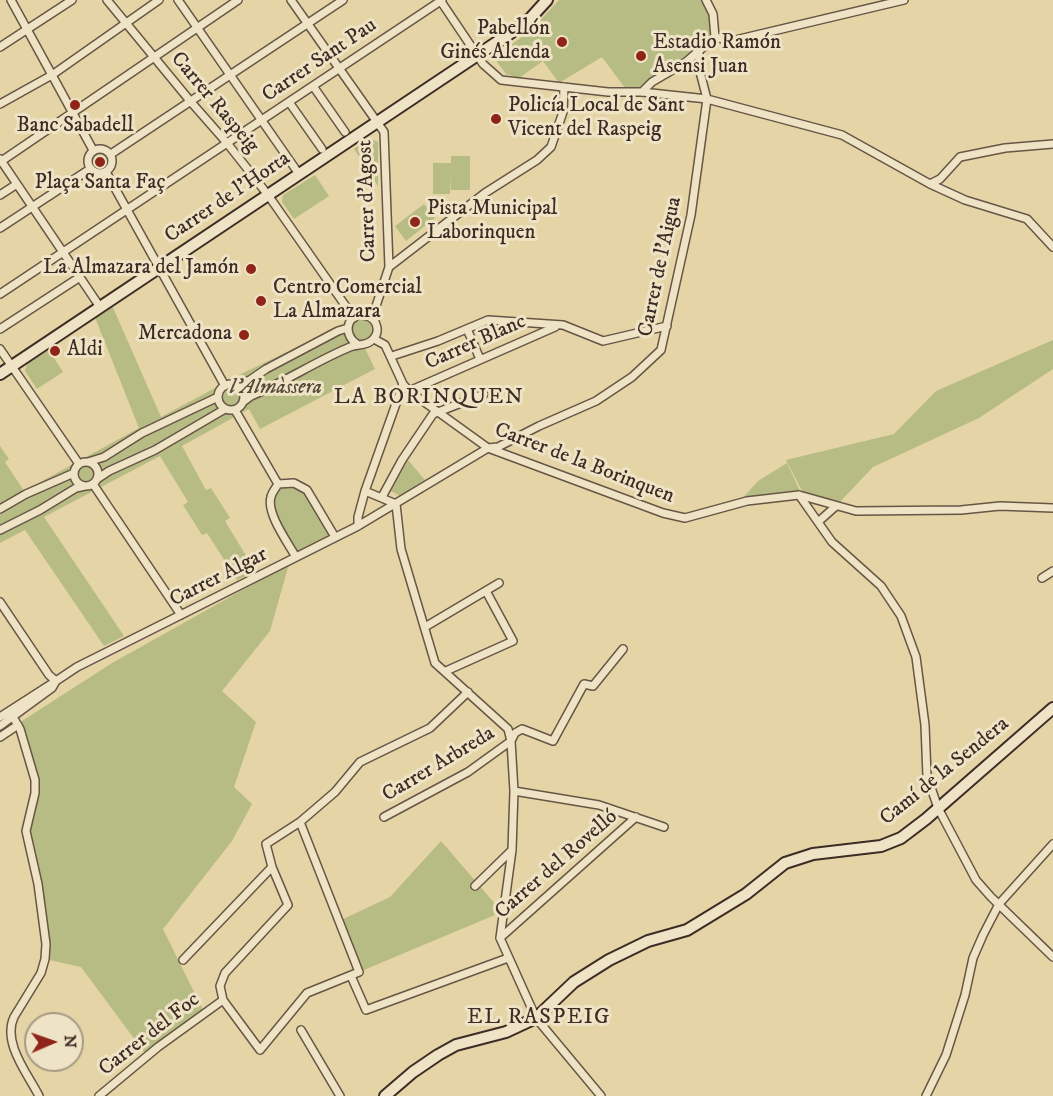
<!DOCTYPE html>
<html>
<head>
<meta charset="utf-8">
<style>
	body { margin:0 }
	#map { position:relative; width:1053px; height:1096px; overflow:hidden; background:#e5d4a6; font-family:"IM FELL DW Pica",serif }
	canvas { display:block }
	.north { position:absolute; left:24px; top:1012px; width:60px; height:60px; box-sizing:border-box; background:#eee3c5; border:2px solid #a79985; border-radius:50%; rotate:88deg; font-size:16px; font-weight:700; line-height:24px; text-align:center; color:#3d2b25 }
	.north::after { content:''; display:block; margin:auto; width:21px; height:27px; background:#8f2418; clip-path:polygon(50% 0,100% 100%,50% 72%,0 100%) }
</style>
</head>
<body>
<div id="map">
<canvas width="1053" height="1096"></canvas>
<div class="north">N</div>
</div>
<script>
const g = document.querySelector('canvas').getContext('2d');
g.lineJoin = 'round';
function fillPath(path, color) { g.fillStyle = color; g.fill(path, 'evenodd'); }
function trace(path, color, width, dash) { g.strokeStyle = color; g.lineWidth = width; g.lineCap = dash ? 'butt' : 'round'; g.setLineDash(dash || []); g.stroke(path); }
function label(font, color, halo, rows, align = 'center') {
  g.font = font + ' "IM FELL DW Pica",serif'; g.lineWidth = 6; g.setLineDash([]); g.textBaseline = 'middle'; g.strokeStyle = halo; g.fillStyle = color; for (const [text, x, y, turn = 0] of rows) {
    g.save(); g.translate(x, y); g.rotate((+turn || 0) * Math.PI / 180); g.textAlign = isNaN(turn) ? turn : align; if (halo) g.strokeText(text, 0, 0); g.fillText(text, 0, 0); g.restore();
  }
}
fillPath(new Path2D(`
	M 559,0 L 706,0 L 713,14 L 715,37 L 642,92 L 628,92 L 602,57 L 559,83 L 543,61 L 519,78 L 506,74 L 494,58 L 532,29 Z
	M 370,138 L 378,142 L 378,186 L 354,149 Z
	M91 162a9 9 0 1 1 18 0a9 9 0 1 1-18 0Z
	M 451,156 L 470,156 L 470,190 L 451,190 L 451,176 L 450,194 L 433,194 L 433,163 L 451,163 Z
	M 315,175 L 329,196 L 294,219 L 282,202 L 283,195 Z
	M 424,204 L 435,218 L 406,241 L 395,226 Z
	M 111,303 L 161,417 L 243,373 L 356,319 L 364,318 L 371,324 L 372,334 L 367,340 L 362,342 L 375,369 L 260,429 L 249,409 L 182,446 L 206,490 L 211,488 L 230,518 L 225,521 L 256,572 L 237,580 L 207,533 L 202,535 L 183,505 L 188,502 L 160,456 L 44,517 L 124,636 L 104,646 L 25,530 L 0,543 L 0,446 L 9,459 L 5,462 L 24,491 L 139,428 L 94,315 Z
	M 1053,340 L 1053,369 L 979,418 L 873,467 L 836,506 L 802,491 L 786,460 L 894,434 L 936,391 Z
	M 49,350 L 63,372 L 37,389 L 25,371 L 27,364 Z
	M 408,460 L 425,480 L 400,496 L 391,491 Z
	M 787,463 L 800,491 L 740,501 L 758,481 Z
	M 286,482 L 307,490 L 335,537 L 296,557 L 277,523 L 271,495 L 278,484 Z
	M 289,564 L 270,631 L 222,691 L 256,722 L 234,787 L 252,804 L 232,841 L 163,929 L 203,1010 L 147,1056 L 81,967 L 45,959 L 38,884 L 26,831 L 40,782 L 22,721 L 112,663 Z
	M 441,841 L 502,912 L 359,972 L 339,921 L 390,897 Z`), '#b7bc84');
const street = new Path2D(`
	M 11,0 L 93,150
	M 107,0 L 191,102 L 227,143 L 268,195 L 354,318
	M 178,0 L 299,174
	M 291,0 L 384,132 L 389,267 L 372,318
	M 440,0 L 483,64 L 501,80 L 608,92 L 642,92 L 707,99 L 842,135 L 930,184 L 965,200 L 1027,219 L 1053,247
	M 715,37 L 731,41 L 904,0
	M 0,47 L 72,0
	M 313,86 L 345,132
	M 642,92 L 652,82 L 686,62 L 715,37 L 713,14 L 706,0
	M 289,102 L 322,149
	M 0,104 L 52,75 L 159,0
	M88 161a12 12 0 1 1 24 0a12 12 0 1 1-24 0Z
	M 111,154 L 343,0
	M 0,159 L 100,307
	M 0,162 L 238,0
	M 106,172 L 225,386
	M 930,184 L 940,179 L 960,157 L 1005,148 L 1053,144
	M 0,195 L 17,184
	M 0,228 L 90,169
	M 389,267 L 485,193 L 537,160 L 551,147 L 563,112 L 564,87
	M 0,294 L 442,0
	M 0,329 L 80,277
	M 467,329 L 480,359
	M 374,339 L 385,345 L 403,384 L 409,391 L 488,448 L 663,513 L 685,518 L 747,501 L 799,495 L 832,542 L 881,586 L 901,616 L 916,657 L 925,725 L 927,776 L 938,808 L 976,880 L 991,897 L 1053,957
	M 0,349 L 79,464
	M 392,356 L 438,341 L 488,320 L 563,325 L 603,341 L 667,326
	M218 397a13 13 0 1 1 26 0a13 13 0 1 1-26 0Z
	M 235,385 L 250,380 L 266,369 L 338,331 L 348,328
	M 409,391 L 555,327
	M 243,402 L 251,396 C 285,382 316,361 350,347 C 357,344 365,346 371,341 C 381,334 378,319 367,316 C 348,310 341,334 357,344
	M 235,410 L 278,484
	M 88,462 L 104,457 L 142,433 L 218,397
	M74 474a12 12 0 1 1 24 0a12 12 0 1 1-24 0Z
	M 97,479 L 109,471 L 155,450 L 225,409
	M 93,484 L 181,615
	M 365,491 L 396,504
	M 799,495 L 856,511 L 961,510 L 1000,506 L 1053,508
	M 382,497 L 402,460 L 433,414 L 484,394
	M 396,504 L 401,549 L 435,663 L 508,729 L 511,741 L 514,791 L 512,850 L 500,938 L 536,1018 L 601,1096
	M 0,509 L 26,494 L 74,473
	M 818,522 L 836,506
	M 358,526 L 358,517 L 365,491 L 403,384
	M 0,530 L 40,510 L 76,488 L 85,486
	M 296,557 C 288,543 266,513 271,497 C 272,492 276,488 278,484 L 294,483 L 307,490 L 335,537
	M 1042,578 L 1053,571
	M 0,602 L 49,675 L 56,681 L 0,717
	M 425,627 L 499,583
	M 446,671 L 513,641 L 486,591
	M 13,717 L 20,729 L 35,780 L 35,793 L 26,831 L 38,884 L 46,944 L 45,959 L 41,973 L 14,1017 C 2,1043 28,1074 39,1096
	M 0,726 L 52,688 L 56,681 L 77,667 L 358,526 L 488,448 L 498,447 L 539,426 L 596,401 L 632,377 L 661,350 L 691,215 L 707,99 L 699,68 L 699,52
	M 0,737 L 18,725
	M 514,791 L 599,805 L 664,827
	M 384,817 L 468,772 L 511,741 L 515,733 L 522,729 L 553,741 L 584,684 L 593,686 L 623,649
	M 300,822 L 359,972 L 307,993 L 260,1050 L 223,1000 L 220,986 L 225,973 L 288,905 L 272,867 L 266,844 L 300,822 L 335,792 L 360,762 L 430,728 L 468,692
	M 475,886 L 512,850
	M 500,938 L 636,817
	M 183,960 L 272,867
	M 351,976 L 366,1010 L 508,958
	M 301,1030 L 340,1096
	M 99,1096 L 158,1047 L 223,1000
	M 926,1096 L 946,1055 L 965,995 L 973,958 L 983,935 L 999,904 L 1053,844`);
const secondary = new Path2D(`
	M 0,374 L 527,22 L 547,0
	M 385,1096 L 413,1072 L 438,1055 L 456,1045 L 506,1032 L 536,1018 L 574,982 L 609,960 L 648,941 L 687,930 L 746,894 L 785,863 L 813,854 L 881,846 L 901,838 L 926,819 L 1053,708`);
trace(street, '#675545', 10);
trace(secondary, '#3d2b25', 14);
trace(street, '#eee3c5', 7);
trace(secondary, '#eee3c5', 10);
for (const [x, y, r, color] of [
	[562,42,6,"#8f2418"],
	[641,56,6,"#8f2418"],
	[75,105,6,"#8f2418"],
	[496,119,6,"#8f2418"],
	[100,162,6,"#8f2418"],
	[415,222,6,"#8f2418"],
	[251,269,6,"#8f2418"],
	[261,301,6,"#8f2418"],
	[244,335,6,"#8f2418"],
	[55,351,6,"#8f2418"]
]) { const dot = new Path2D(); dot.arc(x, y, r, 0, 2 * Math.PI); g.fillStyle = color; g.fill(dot); trace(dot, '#eee3c5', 2); }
label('21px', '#3d2b25', '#eee3c5', [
	["Pabellón",550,30,"right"],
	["Ginés Alenda",550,54,"right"],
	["Estadio Ramón",653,44],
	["Asensi Juan",653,68],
	["Policía Local de Sant",508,107],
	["Vicent del Raspeig",508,131],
	["Banc Sabadell",75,127,"center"],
	["Plaça Santa Faç",100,184,"center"],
	["Pista Municipal",427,210],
	["Laborinquen",427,234],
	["La Almazara del Jamón",239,269,"right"],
	["Centro Comercial",273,289],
	["La Almazara",273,313],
	["Mercadona",232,335,"right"],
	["Aldi",67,351]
], 'left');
label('21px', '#3d2b25', '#eee3c5', [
	["Carrer Sant Pau",320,61,-34],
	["Carrer Raspeig",214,103,50],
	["Carrer de l'Horta",228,198,-34],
	["Carrer d'Agost",368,201,-92],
	["Carrer de l'Aigua",661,267,-78],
	["Carrer Blanc",476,343,-24],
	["Carrer de la Borinquen",584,464,21],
	["Carrer Algar",219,578,-27],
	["Carrer Arbreda",439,765,-31],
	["Camí de la Sendera",945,772,-39],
	["Carrer del Rovelló",557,865,-41],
	["Carrer del Foc",150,1035,-38]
]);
label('italic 21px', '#554838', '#eee3c5', [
	["l'Almàssera",276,389]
]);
g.letterSpacing = '1.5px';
label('22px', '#3d2b25', '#eee3c5', [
	["LA BORINQUEN",429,398],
	["EL RASPEIG",539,1018]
]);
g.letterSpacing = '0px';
</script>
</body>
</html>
